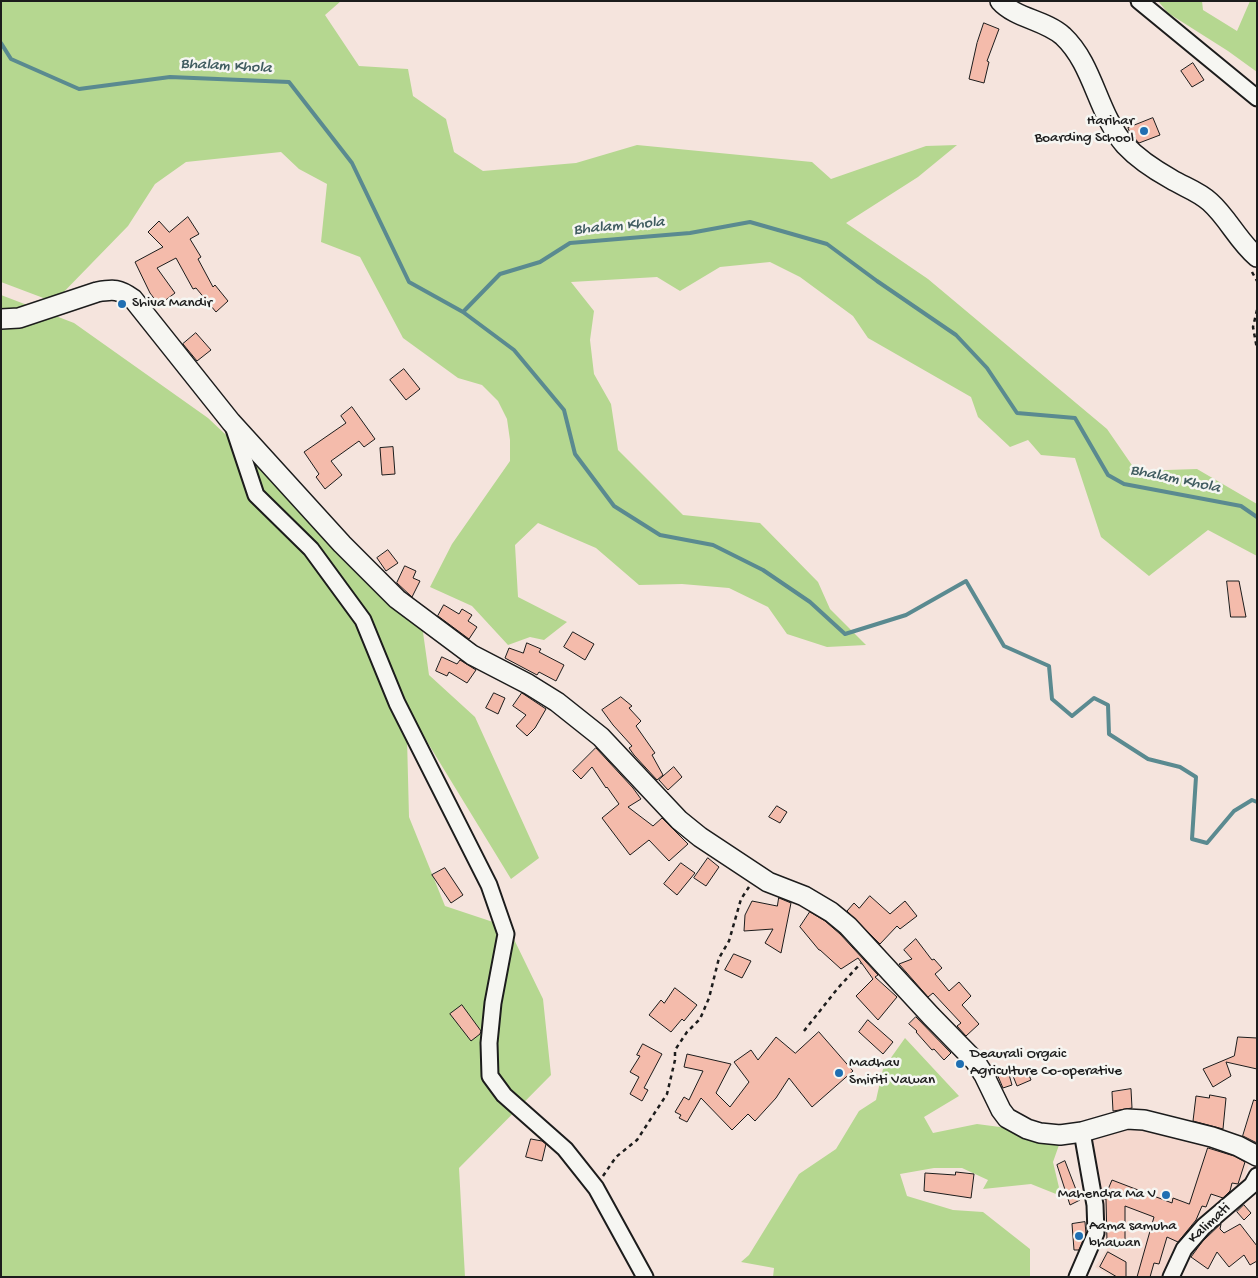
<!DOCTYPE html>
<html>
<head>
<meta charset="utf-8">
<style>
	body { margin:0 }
	#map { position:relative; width:1258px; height:1278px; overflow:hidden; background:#f5e4dd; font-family:"Gochi Hand",sans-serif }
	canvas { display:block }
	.frame { position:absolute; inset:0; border:2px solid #1c1c1c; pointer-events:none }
</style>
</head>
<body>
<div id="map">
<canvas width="1258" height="1278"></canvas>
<div class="frame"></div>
</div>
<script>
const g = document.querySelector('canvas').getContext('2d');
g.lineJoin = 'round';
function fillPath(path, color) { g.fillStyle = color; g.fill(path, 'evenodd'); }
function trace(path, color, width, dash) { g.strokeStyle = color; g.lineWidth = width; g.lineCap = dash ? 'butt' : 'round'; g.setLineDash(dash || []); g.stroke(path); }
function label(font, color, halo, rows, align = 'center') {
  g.font = font + ' "Gochi Hand",sans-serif'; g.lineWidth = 5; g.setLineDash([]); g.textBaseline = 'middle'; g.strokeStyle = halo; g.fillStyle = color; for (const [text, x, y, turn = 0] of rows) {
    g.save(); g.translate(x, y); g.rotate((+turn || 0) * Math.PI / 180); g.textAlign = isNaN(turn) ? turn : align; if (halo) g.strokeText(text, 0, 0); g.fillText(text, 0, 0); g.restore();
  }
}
fillPath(new Path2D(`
	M 1134,1125 L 1252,1154 L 1241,1189 L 1167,1277 L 1112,1277 L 1095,1267 L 1107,1249 L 1104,1230 L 1098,1206 L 1086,1137 Z`), '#f5d8ce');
fillPath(new Path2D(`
	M 1,1 L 341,1 L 325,15 L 359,66 L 408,69 L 413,96 L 446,119 L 454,152 L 483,171 L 576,163 L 637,145 L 812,162 L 831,179 L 926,146 L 957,145 L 918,177 L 846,223 L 928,279 L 1107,429 L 1136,471 L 1197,469 L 1257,504 L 1257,556 L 1208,530 L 1149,576 L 1101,537 L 1075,458 L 1041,455 L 1028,440 L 1010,447 L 978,417 L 971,397 L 868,338 L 853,316 L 800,277 L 770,262 L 720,267 L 680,291 L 657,277 L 571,282 L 594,311 L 590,340 L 594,374 L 611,404 L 618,450 L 683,515 L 760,523 L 818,582 L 830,609 L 866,645 L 827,647 L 787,634 L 768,607 L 729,588 L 682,584 L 639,585 L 596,548 L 538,523 L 515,545 L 518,597 L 567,622 L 544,640 L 530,637 L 508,645 L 472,606 L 430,587 L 452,544 L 510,461 L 510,440 L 507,419 L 498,401 L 482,385 L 458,378 L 403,338 L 360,257 L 321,242 L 327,184 L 299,169 L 281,152 L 186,162 L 155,184 L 128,226 L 54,302 L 1,282 Z
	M 1158,1 L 1202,1 L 1203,10 L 1237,31 L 1250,1 L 1257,1 L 1257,72 L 1228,51 L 1168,13 Z
	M 1,295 L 74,323 L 208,418 L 421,618 L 429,675 L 475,717 L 539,858 L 511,879 L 415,722 L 407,738 L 409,817 L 445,906 L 508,927 L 543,999 L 551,1075 L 459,1168 L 465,1277 L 1,1277 Z
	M 905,1038 L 959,1096 L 924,1117 L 933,1133 L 977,1124 L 1015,1129 L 1059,1145 L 1053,1162 L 1061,1196 L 1031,1184 L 983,1189 L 988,1180 L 962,1168 L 934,1168 L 900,1174 L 907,1196 L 953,1210 L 983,1212 L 1030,1249 L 1030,1277 L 773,1277 L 774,1268 L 741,1262 L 749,1255 L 799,1174 L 836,1149 L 859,1111 L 876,1100 L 883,1069 Z`), '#b5d790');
trace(new Path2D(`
	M 1,43 L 11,59 L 79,89 L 170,77 L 289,82 L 352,163 L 409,282 L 463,312 L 500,274 L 540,262 L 570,243 L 690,233 L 750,222 L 827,244 L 877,281 L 956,335 L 987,368 L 1017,413 L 1075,418 L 1108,475 L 1124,484 L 1241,506 L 1257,517
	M 463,312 L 514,350 L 564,410 L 575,454 L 614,506 L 660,535 L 713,545 L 763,570 L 810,602 L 845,634 L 906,615 L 966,581 L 1004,646 L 1049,666 L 1052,699 L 1072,716 L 1094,698 L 1108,705 L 1109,734 L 1148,759 L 1180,767 L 1196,777 L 1192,839 L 1207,843 L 1234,811 L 1252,800 L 1257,802`), '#5a8a90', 4);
const building = new Path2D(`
	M 984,23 L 999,29 L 987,61 L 989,62 L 984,83 L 969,79 L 977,43 Z
	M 1193,63 L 1204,80 L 1192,87 L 1181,71 Z
	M 1153,118 L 1160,135 L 1139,143 L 1130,133 L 1128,128 Z
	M 188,217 L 199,234 L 190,239 L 201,257 L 198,259 L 213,287 L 215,285 L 228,301 L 216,312 L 196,288 L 193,289 L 176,258 L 157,268 L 175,293 L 159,305 L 150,293 L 135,262 L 163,247 L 148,232 L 159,221 L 169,232 Z
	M 196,333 L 211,350 L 197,361 L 183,344 Z
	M 404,369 L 420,389 L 406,400 L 390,380 Z
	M 352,407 L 375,439 L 364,447 L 359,441 L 331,461 L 342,475 L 325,489 L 316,477 L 319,474 L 304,452 L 346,423 L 341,416 Z
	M 393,447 L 395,474 L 382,475 L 380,448 Z
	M 388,550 L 398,563 L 386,571 L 377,558 Z
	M 405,566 L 416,571 L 413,578 L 420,581 L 412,597 L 397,583 Z
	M 1227,581 L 1239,581 L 1246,617 L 1231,617 Z
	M 444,605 L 459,614 L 462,609 L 472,615 L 468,621 L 477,627 L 469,639 L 438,616 Z
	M 573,632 L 594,644 L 585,660 L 564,647 Z
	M 527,643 L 541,649 L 539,652 L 564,665 L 556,681 L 539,672 L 537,675 L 505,658 L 509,648 L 523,653 Z
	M 442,657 L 457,664 L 460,660 L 476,670 L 467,683 L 449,672 L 447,676 L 436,671 Z
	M 494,693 L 505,698 L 498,714 L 486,708 Z
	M 522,693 L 546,709 L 535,728 L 527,736 L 516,726 L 526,715 L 513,706 Z
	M 621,697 L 632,706 L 629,708 L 641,721 L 636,726 L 655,753 L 652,755 L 663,775 L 657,780 L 634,755 L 629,748 L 632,746 L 613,725 L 602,710 Z
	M 596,748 L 633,788 L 641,799 L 628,807 L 653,826 L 662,818 L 688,844 L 669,861 L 649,840 L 630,855 L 602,818 L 619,804 L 607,787 L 606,788 L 592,767 L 581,779 L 573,771 Z
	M 674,767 L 682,777 L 668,790 L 659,780 Z
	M 777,806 L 787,812 L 780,823 L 769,817 Z
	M 708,858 L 719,867 L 706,886 L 694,878 Z
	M 681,863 L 695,873 L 677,895 L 664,884 Z
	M 445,868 L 463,895 L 451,903 L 432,875 Z
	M 870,896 L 890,914 L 905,901 L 917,916 L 900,929 L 897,926 L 880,944 L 847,911 L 854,903 L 859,908 Z
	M 779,898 L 791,903 L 781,953 L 765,943 L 773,929 L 744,931 L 745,915 L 752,901 L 777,906 Z
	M 810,912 L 825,921 L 840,934 L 878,975 L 875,977 L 897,997 L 878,1020 L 856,996 L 873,979 L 858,958 L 841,969 L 820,950 L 819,950 L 800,927 Z
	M 916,939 L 932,960 L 934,959 L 942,968 L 935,974 L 949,991 L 959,982 L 971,996 L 962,1005 L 979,1024 L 966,1036 L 957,1026 L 961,1023 L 933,993 L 928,997 L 899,964 L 912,959 L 904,950 Z
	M 734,954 L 751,961 L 742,978 L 725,970 Z
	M 675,988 L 697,1005 L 684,1021 L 682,1019 L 671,1032 L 649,1015 L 661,1000 L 664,1003 Z
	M 462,1005 L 481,1031 L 480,1034 L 471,1041 L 450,1014 Z
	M 916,1017 L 951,1053 L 944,1060 L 934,1049 L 932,1050 L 916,1032 L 917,1031 L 909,1024 Z
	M 868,1020 L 893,1042 L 883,1054 L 859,1032 Z
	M 819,1032 L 853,1071 L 812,1107 L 789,1078 L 776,1098 L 755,1121 L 748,1114 L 732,1130 L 701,1098 L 687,1122 L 679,1118 L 681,1115 L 675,1112 L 684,1097 L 689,1100 L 703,1071 L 684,1067 L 687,1054 L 731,1064 L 716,1093 L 730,1107 L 749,1082 L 734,1062 L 751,1050 L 758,1060 L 776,1037 L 795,1053 Z
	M 1238,1037 L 1257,1038 L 1257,1069 L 1226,1062 L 1231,1076 L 1213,1087 L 1203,1069 L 1234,1056 Z
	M 643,1044 L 662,1054 L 644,1088 L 648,1090 L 642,1101 L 630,1094 L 639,1077 L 630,1072 L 640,1056 L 637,1055 Z
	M 1027,1070 L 1031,1080 L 1017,1086 L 1013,1076 Z
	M 1008,1071 L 1012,1085 L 1003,1088 L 997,1074 Z
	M 1131,1089 L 1132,1108 L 1113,1111 L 1112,1092 Z
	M 1210,1095 L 1226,1098 L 1223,1129 L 1193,1121 L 1196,1096 L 1209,1098 Z
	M 1254,1100 L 1257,1101 L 1257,1143 L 1243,1136 Z
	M 531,1139 L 542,1141 L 546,1144 L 542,1161 L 526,1157 Z
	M 1208,1148 L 1234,1156 L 1245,1162 L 1238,1184 L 1232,1183 L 1230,1191 L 1223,1198 L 1211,1194 L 1206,1207 L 1202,1206 L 1196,1220 L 1178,1242 L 1167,1237 L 1159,1264 L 1154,1263 L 1150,1277 L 1137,1277 L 1154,1217 L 1125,1206 L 1125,1242 L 1107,1242 L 1106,1199 L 1104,1199 L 1112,1180 L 1172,1203 L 1173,1198 L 1189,1204 Z
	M 1065,1161 L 1080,1200 L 1070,1205 L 1057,1165 Z
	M 956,1172 L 974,1174 L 971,1198 L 924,1191 L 925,1173 L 955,1175 Z
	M 1244,1205 L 1251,1213 L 1244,1220 L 1237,1212 Z
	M 1085,1222 L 1086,1234 L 1079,1250 L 1074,1250 L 1072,1224 Z
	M 1221,1224 L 1220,1229 L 1224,1233 L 1240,1224 L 1257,1246 L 1257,1261 L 1250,1265 L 1244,1255 L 1229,1267 L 1217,1252 L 1208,1269 L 1191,1257 L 1202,1242 Z
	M 1108,1252 L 1126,1262 L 1126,1277 L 1117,1277 L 1100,1267 Z`);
fillPath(building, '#f4bbab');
trace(building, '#1c1c1c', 1);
const minor = new Path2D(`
	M 1139,1 L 1257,98
	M 233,426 L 256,495 L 311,549 L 363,620 L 397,703 L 489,885 L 506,934 L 493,1003 L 489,1043 L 490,1076 L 504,1095 L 565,1149 L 596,1188 L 645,1277
	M 1077,1277 L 1096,1233 L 1095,1205 L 1082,1132
	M 1171,1277 L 1184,1249 L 1204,1226 L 1252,1185 L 1257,1176`);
const major = new Path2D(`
	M 1000,1 C 1015,18 1045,20 1063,36 C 1094,65 1097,113 1125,145 C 1138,159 1155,170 1171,179 C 1184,187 1198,191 1210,202 C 1228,218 1238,241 1257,257
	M 1,319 L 19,318 L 97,292 C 114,289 119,289 133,299 L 231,422 L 342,544 L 397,599 L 472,655 L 528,684 L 557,702 L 601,737 L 679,820 L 700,837 L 768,882 L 804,896 L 831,912 L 848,926 L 931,1016 L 975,1061 L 984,1075 L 1001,1110 L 1007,1118 L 1027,1129 L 1040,1133 L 1060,1135 L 1082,1132 L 1127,1119 L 1144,1120 L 1212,1137 L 1238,1146 L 1257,1156`);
trace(minor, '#1c1c1c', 19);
trace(major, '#1c1c1c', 22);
trace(new Path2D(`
	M 1252,272 L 1257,281
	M 1257,310 L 1253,327 L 1257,349
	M 804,1031 L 838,988 L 861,963
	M 603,1176 L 616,1157 L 637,1140 L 667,1094 L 675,1060 L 675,1050 L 687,1032 L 700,1019 L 709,998 L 719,958 L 729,941 L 741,899 L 749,887`), '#1c1c1c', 2.5, [4, 4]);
trace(minor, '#f6f6f2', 15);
trace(major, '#f6f6f2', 19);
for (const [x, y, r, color] of [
	[1144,131,5,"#1f6fb2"],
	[122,304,5,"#1f6fb2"],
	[960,1064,5,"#1f6fb2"],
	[839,1073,5,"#1f6fb2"],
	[1166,1195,5,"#1f6fb2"],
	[1079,1236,5,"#1f6fb2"]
]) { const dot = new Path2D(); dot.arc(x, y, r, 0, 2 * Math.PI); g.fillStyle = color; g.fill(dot); trace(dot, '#f6f6f2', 2); }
label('15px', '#1c1c1c', '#f6f6f2', [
	["Harihar",1134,122,"right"],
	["Boarding School",1134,139,"right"],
	["Shiva Mandir",132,304],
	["Deaurali Orgaic",970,1055],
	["Agriculture Co-operative",970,1072],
	["Madhav",849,1064],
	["Smiriti Vawan",849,1081],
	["Mahendra Ma V",1156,1195,"right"],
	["Aama samuha",1089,1227],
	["bhawan",1089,1244]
], 'left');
label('15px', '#1c1c1c', '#f6f6f2', [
	["Kalimati",1210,1224,-43]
]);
label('italic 16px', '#405c60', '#f6f6f2', [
	["Bhalam Khola",226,67,3],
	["Bhalam Khola",619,227,-5],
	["Bhalam Khola",1175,480,12]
]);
</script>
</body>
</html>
